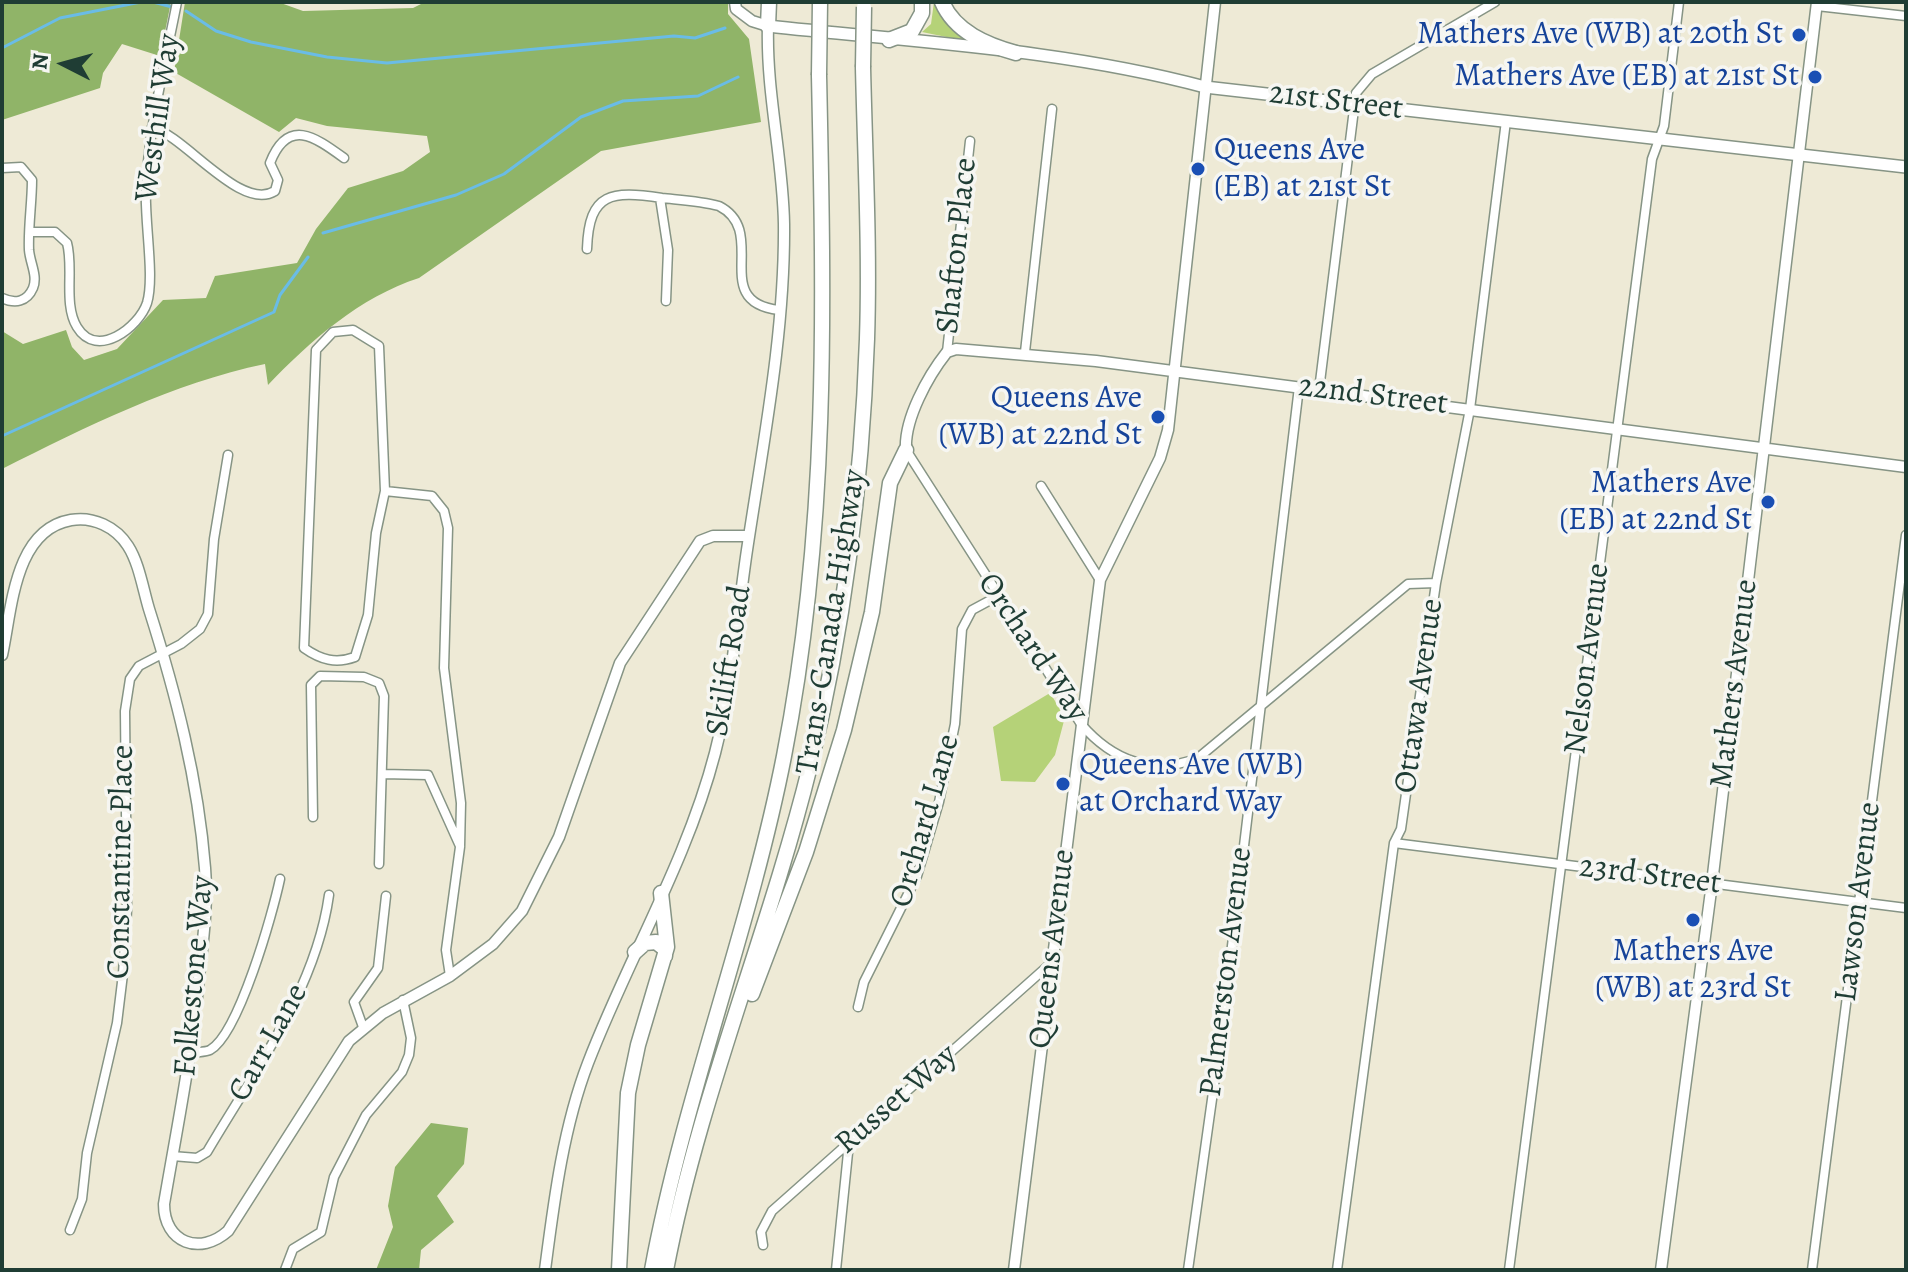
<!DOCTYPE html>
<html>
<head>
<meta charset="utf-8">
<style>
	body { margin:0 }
	#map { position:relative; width:1908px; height:1272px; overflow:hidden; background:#eeead6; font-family:Alegreya,serif }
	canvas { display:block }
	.frame { position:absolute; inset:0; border:4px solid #1f3d34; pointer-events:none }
	.north { position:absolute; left:24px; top:24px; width:80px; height:80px; -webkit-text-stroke:6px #f6f6f2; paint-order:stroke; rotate:276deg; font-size:22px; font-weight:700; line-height:32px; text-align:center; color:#1f3d34 }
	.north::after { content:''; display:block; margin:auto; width:28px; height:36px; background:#1f3d34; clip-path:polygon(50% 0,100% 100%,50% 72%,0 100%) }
</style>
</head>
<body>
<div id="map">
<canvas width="1908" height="1272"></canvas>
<div class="frame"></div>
<div class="north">N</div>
</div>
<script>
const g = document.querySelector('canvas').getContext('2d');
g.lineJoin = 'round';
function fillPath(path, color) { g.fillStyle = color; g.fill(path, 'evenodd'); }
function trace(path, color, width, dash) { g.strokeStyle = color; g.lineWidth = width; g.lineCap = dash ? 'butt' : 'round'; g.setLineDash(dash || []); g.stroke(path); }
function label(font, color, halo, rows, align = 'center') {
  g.font = font + ' Alegreya,serif'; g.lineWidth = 7; g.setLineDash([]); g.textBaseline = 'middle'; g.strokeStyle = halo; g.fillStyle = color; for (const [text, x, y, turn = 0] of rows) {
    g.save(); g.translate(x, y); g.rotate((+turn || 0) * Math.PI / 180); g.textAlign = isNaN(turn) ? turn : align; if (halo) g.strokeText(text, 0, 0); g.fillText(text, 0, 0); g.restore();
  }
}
fillPath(new Path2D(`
	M 934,2 L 936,2 L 966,41 L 922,32 L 931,24 Z
	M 1050,693 L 1065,717 L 1055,755 L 1035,782 L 1001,781 L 993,727 Z`), '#b5d278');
fillPath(new Path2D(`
	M 2,2 L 171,2 L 160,56 L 122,44 L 103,73 L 100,88 L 2,120 Z
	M 185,2 L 278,2 L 303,11 L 413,8 L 425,2 L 728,2 L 728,14 L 749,39 L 761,122 L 601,151 L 419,278 C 360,297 310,341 268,385 L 265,364 C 173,383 86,427 2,469 L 2,331 L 23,344 L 66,330 L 72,347 L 84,360 L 117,349 L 163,300 L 206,298 L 215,276 L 297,263 L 316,229 L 348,188 L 403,171 L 430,152 L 427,136 L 327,126 L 296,118 L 279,132 L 174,72 Z
	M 431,1123 L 468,1128 L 464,1164 L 437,1196 L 454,1222 L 421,1250 L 419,1270 L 376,1270 L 393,1227 L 388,1206 L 395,1167 Z`), '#90b468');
trace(new Path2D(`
	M 153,2 L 172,7
	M 186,11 L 216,31 L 251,42 L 327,57 L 387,63 L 674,36 L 695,38 L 725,28
	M 2,48 L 60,18 L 141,2
	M 323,233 L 456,195 L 504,174 L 581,117 L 623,101 L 698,96 L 738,77
	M 2,436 L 274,312 L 280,295 L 308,257`), '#6abce6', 3);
const minor = new Path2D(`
	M 1817,6 L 1906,16
	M 152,127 C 187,138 241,212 275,191 L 278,180 L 270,163 C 288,117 315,137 344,158
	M 2,168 L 21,167 L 32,180 C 32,203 28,227 29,250 C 30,263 38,276 33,288 C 27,302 15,304 2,298
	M 660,198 L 668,250 L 666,301
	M 30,232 L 55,232 L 67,243 C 74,268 63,304 77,327 C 97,360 139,327 147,303 C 155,277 144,219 146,188 C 149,125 165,64 177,2
	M 587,249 C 589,191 612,191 662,198 C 681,200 701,201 719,206 C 770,232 708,302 779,310
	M 353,330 L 379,346 L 385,491 L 376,533 L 368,615 L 355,657 C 336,664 321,660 304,648 L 316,350 L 333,332 Z
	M 947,352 L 970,141
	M 1025,352 L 1052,109
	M 1319,390 L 1356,93 L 1372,74 L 1495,2
	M 906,450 L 1081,724 C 1112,760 1152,776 1198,758 L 1408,584 L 1436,583
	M 1041,486 L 1100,580
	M 385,491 L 432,496 L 444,511 L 448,528 L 444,668 L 461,803 L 460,847 L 446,950 L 450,976
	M 383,774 L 428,775 L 460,846
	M 313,817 L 311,685 L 320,676 L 364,677 L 379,683 L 384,696 L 379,864
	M 1394,843 L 1906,908
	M 858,1007 L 864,982 L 917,876 L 939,802 L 955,724 L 962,629 L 972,610 L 998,596
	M 363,1027 L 354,1002 L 378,968 L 386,896
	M 192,1053 C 197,1052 206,1052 210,1050 C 239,1034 273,912 280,879
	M 172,1156 L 197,1158 L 207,1152 C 254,1072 316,989 329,895
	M 70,1230 L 82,1199 L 87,1153 L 117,1023 L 123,974 L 127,910 L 125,711 L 130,679 L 139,666 L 181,644 L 200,629 L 208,614 L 214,539 L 228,455
	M 763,1245 L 761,1232 L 772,1211 L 1050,964
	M 285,1270 L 293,1249 L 321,1232 L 334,1177 L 366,1115 L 402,1072 L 409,1055 L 411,1038 L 403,1000
	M 836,1270 L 849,1143
	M 1188,1270 L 1223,1021 L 1299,387
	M 1337,1270 L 1394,843 L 1401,829 L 1436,583 L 1470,409 L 1506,121
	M 1509,1270 L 1652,159 L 1664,126 L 1679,2
	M 1812,1270 L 1906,535`);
const tertiary = new Path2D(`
	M 906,450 C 904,419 928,376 947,352 L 956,349 L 1096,361 L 1906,467
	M 2,655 C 12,609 14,530 71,520 C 93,516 116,527 128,546 C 139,563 143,589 149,609 C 176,694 198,779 205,868 C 208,904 203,941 199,977 C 192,1054 177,1128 164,1204 C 164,1243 200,1256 228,1231 L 349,1041 L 383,1013 L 450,976 L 493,944 L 522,911 L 559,837 L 620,663 L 700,541 L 713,536 L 749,536
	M 545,1270 C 554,1201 563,1128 588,1063 C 628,959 687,861 715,753 C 732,687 737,617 747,550 C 763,443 785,333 784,224 C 783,158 766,93 768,26 L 752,21 L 736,9 L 735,2
	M 1014,1270 L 1100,580 L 1160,458 L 1168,430 L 1215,2
	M 1661,1270 L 1712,883 L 1817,2`);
const secondary = new Path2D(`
	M 768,26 C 913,42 1063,49 1205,87 L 1906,167`);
const motorway = new Path2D(`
	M 942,2 C 955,32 987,45 1016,53
	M 768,26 L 769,2
	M 889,40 L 912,31 L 922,13 L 922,2
	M 635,952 L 645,943 L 656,942 L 665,949 L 665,956
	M 752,994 L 806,852 L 844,730 L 872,612 L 890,483 L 906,450
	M 619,1270 L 628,1093 L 638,1045 L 667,947 L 661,893
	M 652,1270 C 684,1096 750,930 784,756 C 829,526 824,308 819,75
	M 666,1270 C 699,1097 768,936 810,766 C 844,627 862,482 867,339 C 870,248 865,158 863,67`);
trace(minor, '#869485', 11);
trace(tertiary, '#869485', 13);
trace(secondary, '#869485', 14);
trace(motorway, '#869485', 17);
trace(minor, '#fff', 8);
trace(tertiary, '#fff', 10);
trace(secondary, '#fff', 11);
trace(motorway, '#fff', 14);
const motorwayBridge = new Path2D(`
	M 863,67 L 864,7
	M 819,75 L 820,2`);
trace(motorwayBridge, '#869485', 17, []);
trace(motorwayBridge, '#fff', 14);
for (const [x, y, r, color] of [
	[1799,35,8,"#1a4fb4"],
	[1815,77,8,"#1a4fb4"],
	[1198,169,8,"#1a4fb4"],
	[1158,417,8,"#1a4fb4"],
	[1768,502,8,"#1a4fb4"],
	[1063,784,8,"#1a4fb4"],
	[1693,920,8,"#1a4fb4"]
]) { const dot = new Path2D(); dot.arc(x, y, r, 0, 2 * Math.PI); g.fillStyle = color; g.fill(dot); trace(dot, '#f6f6f2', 3); }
label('32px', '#164399', '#f6f6f2', [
	["Mathers Ave (WB) at 20th St",1783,35],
	["Mathers Ave (EB) at 21st St",1799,77],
	["Queens Ave",1214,151,"left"],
	["(EB) at 21st St",1214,188,"left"],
	["Queens Ave",1142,399],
	["(WB) at 22nd St",1142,436],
	["Mathers Ave",1752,484],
	["(EB) at 22nd St",1752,521],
	["Queens Ave (WB)",1079,766,"left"],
	["at Orchard Way",1079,803,"left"],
	["Mathers Ave",1693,952,"center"],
	["(WB) at 23rd St",1693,989,"center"]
], 'right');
label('32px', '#1f3d34', '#f6f6f2', [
	["21st Street",1336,102,7],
	["Westhill Way",159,118,-82],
	["Shafton Place",958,246,-84],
	["22nd Street",1373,396,7],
	["Trans-Canada Highway",832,622,-81],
	["Orchard Way",1032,648,56],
	["Nelson Avenue",1588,659,-83],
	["Skilift Road",730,661,-81],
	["Mathers Avenue",1735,684,-83],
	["Ottawa Avenue",1420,696,-82],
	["Orchard Lane",926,821,-74],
	["Constantine Place",122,862,-89],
	["23rd Street",1650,876,7],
	["Lawson Avenue",1859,902,-83],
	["Queens Avenue",1053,949,-83],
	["Palmerston Avenue",1227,972,-83],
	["Folkestone Way",195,976,-85],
	["Carr Lane",269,1043,-61],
	["Russet Way",897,1100,-41]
]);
</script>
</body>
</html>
